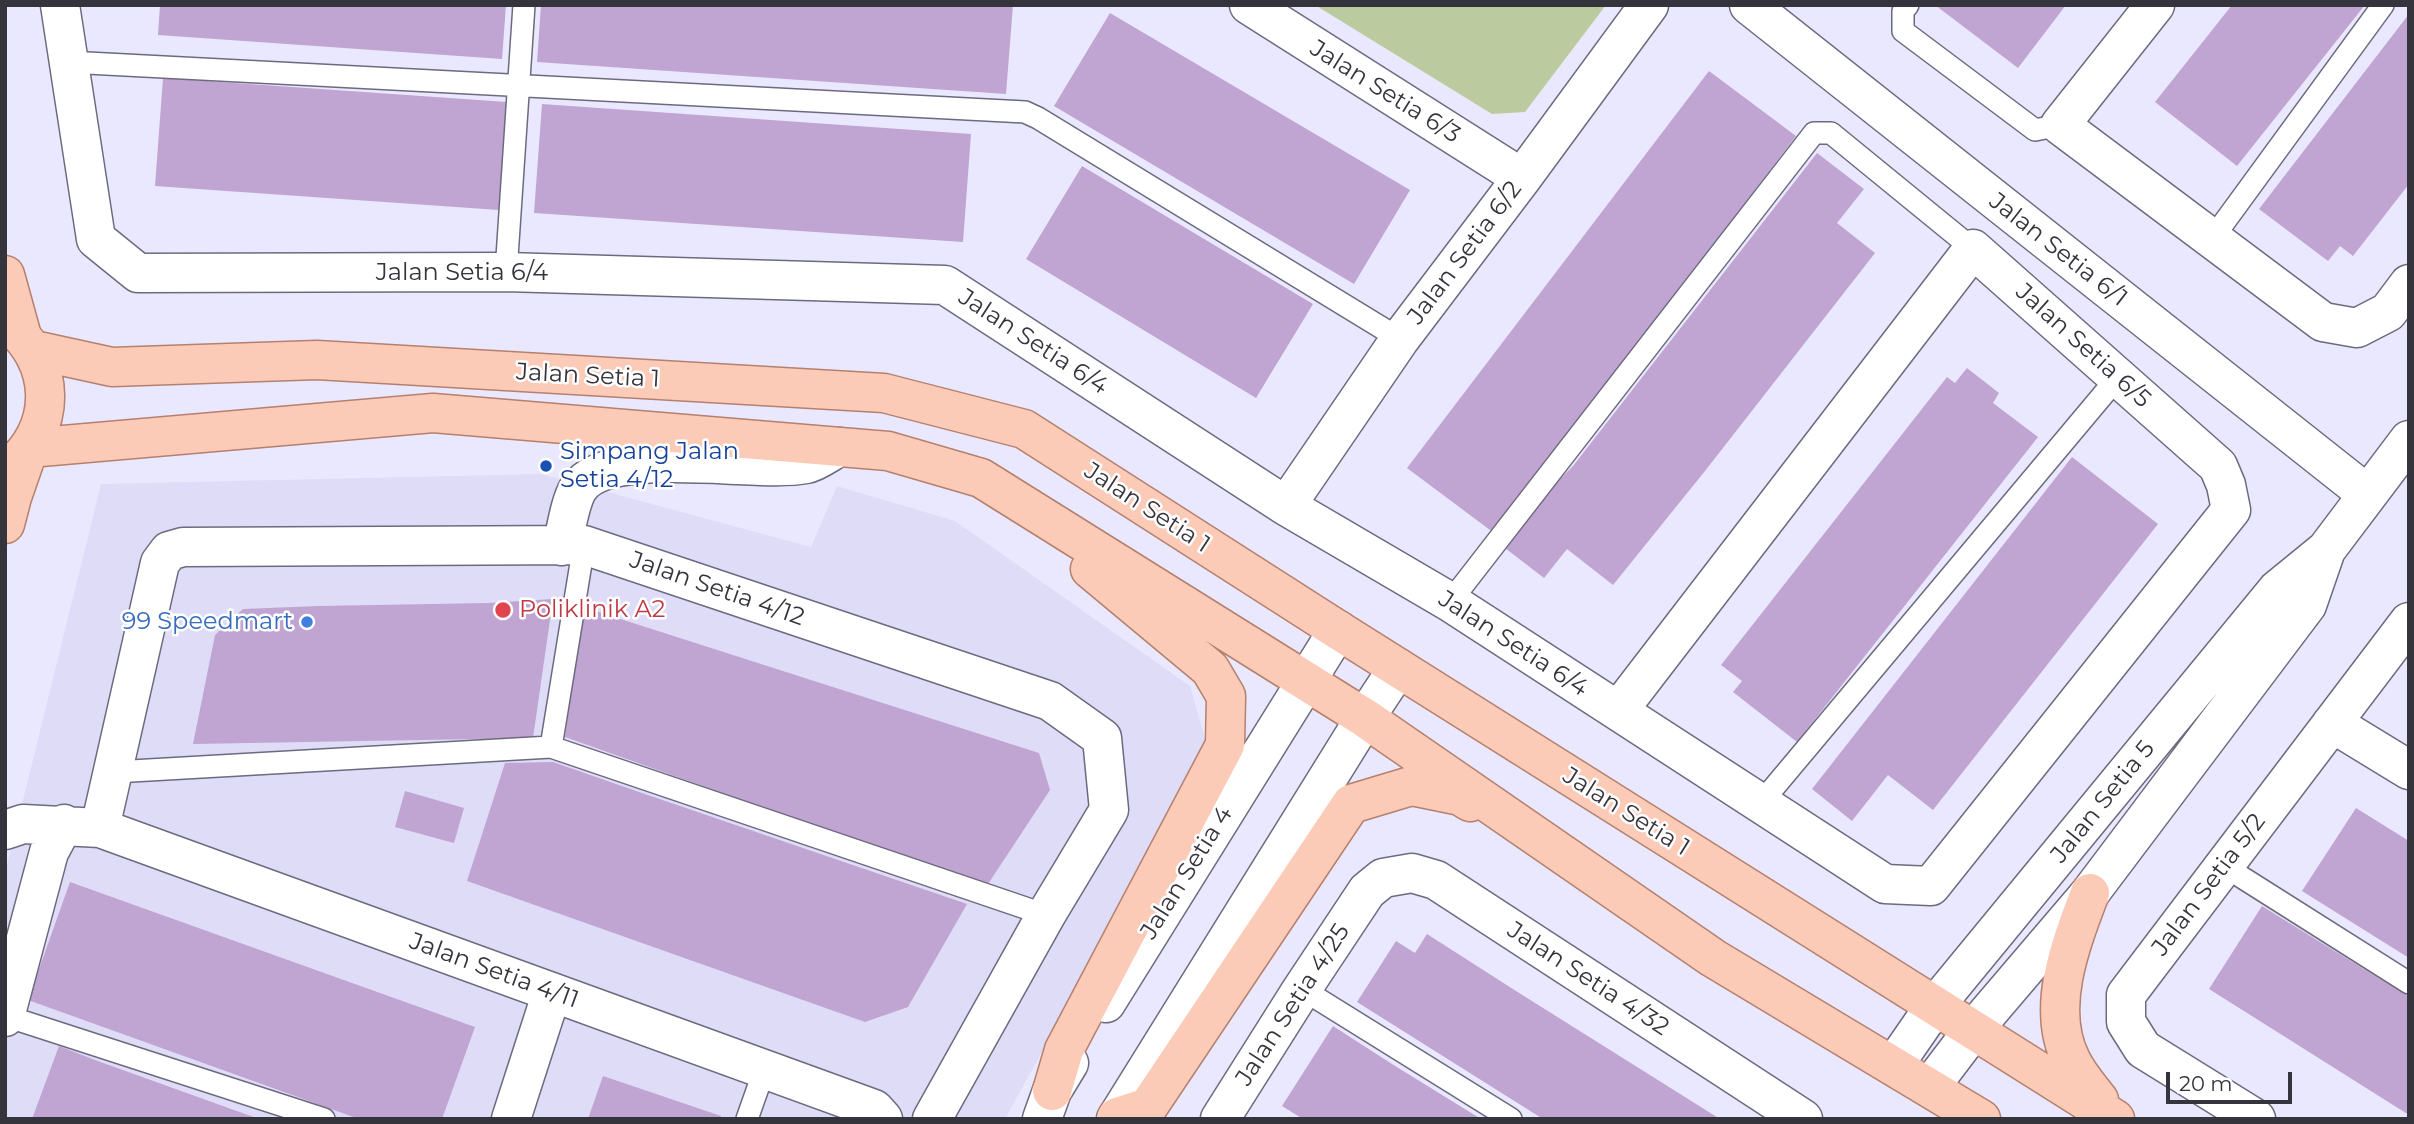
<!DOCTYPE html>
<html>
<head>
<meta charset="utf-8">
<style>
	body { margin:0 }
	#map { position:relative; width:2414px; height:1124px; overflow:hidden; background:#eae8fe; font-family:Montserrat,sans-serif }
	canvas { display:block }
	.frame { position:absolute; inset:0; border:7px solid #35343d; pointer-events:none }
	.scale { position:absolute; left:2166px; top:1072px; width:126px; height:32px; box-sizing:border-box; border:4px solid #35343d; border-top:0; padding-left:9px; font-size:21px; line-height:24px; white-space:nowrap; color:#35343d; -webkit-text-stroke:5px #fff; paint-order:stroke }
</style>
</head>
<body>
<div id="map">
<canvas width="2414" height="1124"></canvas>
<div class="frame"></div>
<div class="scale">20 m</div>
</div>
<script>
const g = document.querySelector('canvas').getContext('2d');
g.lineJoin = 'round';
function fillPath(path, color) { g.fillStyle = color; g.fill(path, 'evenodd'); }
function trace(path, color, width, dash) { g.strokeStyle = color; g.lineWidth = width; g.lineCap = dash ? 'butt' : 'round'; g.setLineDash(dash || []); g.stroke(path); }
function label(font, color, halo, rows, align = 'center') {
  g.font = font + ' Montserrat,sans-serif'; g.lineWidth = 5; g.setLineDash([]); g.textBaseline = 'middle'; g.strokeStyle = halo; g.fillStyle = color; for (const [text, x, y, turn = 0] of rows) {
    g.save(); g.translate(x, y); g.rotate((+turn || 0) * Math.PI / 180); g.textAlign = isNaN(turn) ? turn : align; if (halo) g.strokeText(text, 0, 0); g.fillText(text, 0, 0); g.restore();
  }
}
fillPath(new Path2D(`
	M 541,474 L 811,547 L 837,486 L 955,521 L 1190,686 L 1208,749 L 1005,1119 L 5,1119 L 5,873 L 101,484 Z`), '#dfdcf8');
fillPath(new Path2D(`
	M 1315,5 L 1606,5 L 1525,112 L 1492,114 Z`), '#bccb9f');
fillPath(new Path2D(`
	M 160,5 L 506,5 L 502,59 L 158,35 Z
	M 541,5 L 1013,5 L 1006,94 L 537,62 Z
	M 1935,5 L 2066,5 L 2018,68 Z
	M 2232,5 L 2365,5 L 2237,166 L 2155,102 Z
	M 1110,13 L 1410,190 L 1354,284 L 1054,106 Z
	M 2409,14 L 2409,184 L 2353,256 L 2340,246 L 2328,261 L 2259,209 Z
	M 1709,71 L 1796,136 L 1494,533 L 1407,468 Z
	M 163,78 L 507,102 L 499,210 L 155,186 Z
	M 542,104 L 971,134 L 963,242 L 534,213 Z
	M 1817,153 L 1864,189 L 1837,223 L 1875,253 L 1705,471 L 1613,585 L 1567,549 L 1544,578 L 1505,548 L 1551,488 L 1573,466 Z
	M 1082,166 L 1313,304 L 1256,398 L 1026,259 Z
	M 1967,368 L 1999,393 L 1993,403 L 2038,437 L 1797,742 L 1733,692 L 1742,681 L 1721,665 L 1947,377 L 1955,383 Z
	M 2072,457 L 2158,524 L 1933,810 L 1888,775 L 1852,821 L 1812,789 Z
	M 553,599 L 533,738 L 193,744 L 215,635 L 243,609 L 318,606 L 488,603 Z
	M 583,607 L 1039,753 L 1050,790 L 986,887 L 565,737 Z
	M 553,762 L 639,792 L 967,904 L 908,1007 L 865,1022 L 467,881 L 505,763 Z
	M 405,791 L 464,808 L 454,843 L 395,827 Z
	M 2356,808 L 2409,841 L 2409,958 L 2302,891 Z
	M 70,882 L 475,1027 L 442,1119 L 359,1119 L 28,1000 Z
	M 2262,906 L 2409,997 L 2409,1115 L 2209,989 Z
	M 1427,934 L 1516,991 L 1720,1119 L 1543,1119 L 1357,1002 L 1396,941 L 1415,953 Z
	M 1333,1026 L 1392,1064 L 1481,1119 L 1303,1119 L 1282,1106 Z
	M 59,1046 L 95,1060 L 259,1119 L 32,1119 Z
	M 603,1076 L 721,1116 L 721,1119 L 588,1119 Z`), '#c0a4d1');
const lane = new Path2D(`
	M 1908,5 L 1903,11 L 1903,31 L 2035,130 L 2060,125
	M 68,62 L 1025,112 L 1038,118 L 1400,339
	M 2212,239 L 2383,5
	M 506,272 L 524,5
	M 1450,602 L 1814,133 L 1831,133 L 1973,249
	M 551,747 L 584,545
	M 114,772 L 551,747 L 1046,915
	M 1760,804 L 2118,377
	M 2224,866 L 2409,983
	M 1302,989 L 1511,1119
	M 6,1016 L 324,1119
	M 747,1119 L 765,1068`);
const street = new Path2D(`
	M 60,5 L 96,239 L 138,273 L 506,272 L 945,285 L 1286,506 L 1450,602 L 1885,884 L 1931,886 L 2231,510 L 2226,485 L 2218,466 L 1973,249 L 1618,711
	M 1249,5 L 1522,178
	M 1749,5 L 2367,494
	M 2155,5 L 2060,125 L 2323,322 L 2357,328 L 2388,312 L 2409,284
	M 1286,506 L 1400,339 L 1522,178 L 1649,5
	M 562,546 C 566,530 570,502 578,489 C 607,443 756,474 806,464 C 817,462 829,452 839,447
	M 2332,723 L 2409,770
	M 100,828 L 160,563 L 169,551 L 183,547 L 584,545 L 1050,701 L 1102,738 L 1109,810 L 1046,915 L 932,1119
	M 5,830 L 23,824 L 100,828 L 874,1109 L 883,1119
	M 5,1017 L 49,852 L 64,824
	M 511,1119 L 552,992
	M 1220,1119 L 1302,989 L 1367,891 L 1383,878 L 1412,873 L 1436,880 L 1803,1119
	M 2256,1119 L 2143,1049 L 2126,1022 L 2126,995 L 2409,622`);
const secondary = new Path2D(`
	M 1106,1003 L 1338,630
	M 1894,1065 L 1934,1007 L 2277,590 L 2326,550 L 2409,440
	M 1930,1087 L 1974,1029 L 2090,893 L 2307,605 L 2326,550
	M 1042,1119 L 1052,1091 L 1069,1063
	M 1116,1119 L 1365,718 L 1398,668`);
const primary = new Path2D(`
	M 5,275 L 21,333
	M 5,321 C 58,361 59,431 5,471
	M 34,350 L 112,367 L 317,360 L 884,393 L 1024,429 L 1338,630 L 2115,1119
	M 29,448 L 433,413 L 888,451 L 981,478 L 1365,718 L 1713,958 L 1981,1119
	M 5,524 L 12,497 L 29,448
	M 2090,893 C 2071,943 2045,1008 2071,1060 C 2078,1075 2089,1087 2099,1100
	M 1052,1091 L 1064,1050 L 1225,745 L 1226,696 L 1210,669 L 1090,569
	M 1117,1117 L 1148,1107 L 1351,804 L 1411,786 L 1460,796 L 1470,802`);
trace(lane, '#6c6a7e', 24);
trace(street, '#6c6a7e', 41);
trace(secondary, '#6c6a7e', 41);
trace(primary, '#b5806e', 41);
trace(lane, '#fff', 21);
trace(street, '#fff', 38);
trace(secondary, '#fff', 38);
trace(primary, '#fccbb8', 38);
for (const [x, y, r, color] of [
	[546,466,7,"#1a4fb4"],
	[503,610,9,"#e0444e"],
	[307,622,7,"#3f7fe0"]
]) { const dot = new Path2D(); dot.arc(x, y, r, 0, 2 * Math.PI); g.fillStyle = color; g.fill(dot); trace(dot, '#fff', 2.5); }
label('24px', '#35343d', '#fff', [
	["Jalan Setia 6/3",1385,92,32],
	["Jalan Setia 6/1",2058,250,38],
	["Jalan Setia 6/2",1465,253,-53],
	["Jalan Setia 6/4",462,273],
	["Jalan Setia 6/4",1033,342,33],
	["Jalan Setia 6/5",2083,346,42],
	["Jalan Setia 1",588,376,3],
	["Jalan Setia 1",1147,508,33],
	["Jalan Setia 4/12",717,589,19],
	["Jalan Setia 6/4",1513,644,33],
	["Jalan Setia 5",2103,802,-51],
	["Jalan Setia 1",1626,812,32],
	["Jalan Setia 4",1187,873,-58],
	["Jalan Setia 5/2",2209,885,-53],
	["Jalan Setia 4/11",494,971,20],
	["Jalan Setia 4/32",1588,979,33],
	["Jalan Setia 4/25",1293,1005,-57]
]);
label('24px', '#164399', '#fff', [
	["Simpang Jalan",560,452],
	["Setia 4/12",560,480]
], 'left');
label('24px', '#be3a42', '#fff', [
	["Poliklinik A2",519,610]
], 'left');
label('24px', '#366cbe', '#fff', [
	["99 Speedmart",293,622]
], 'right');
</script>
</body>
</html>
